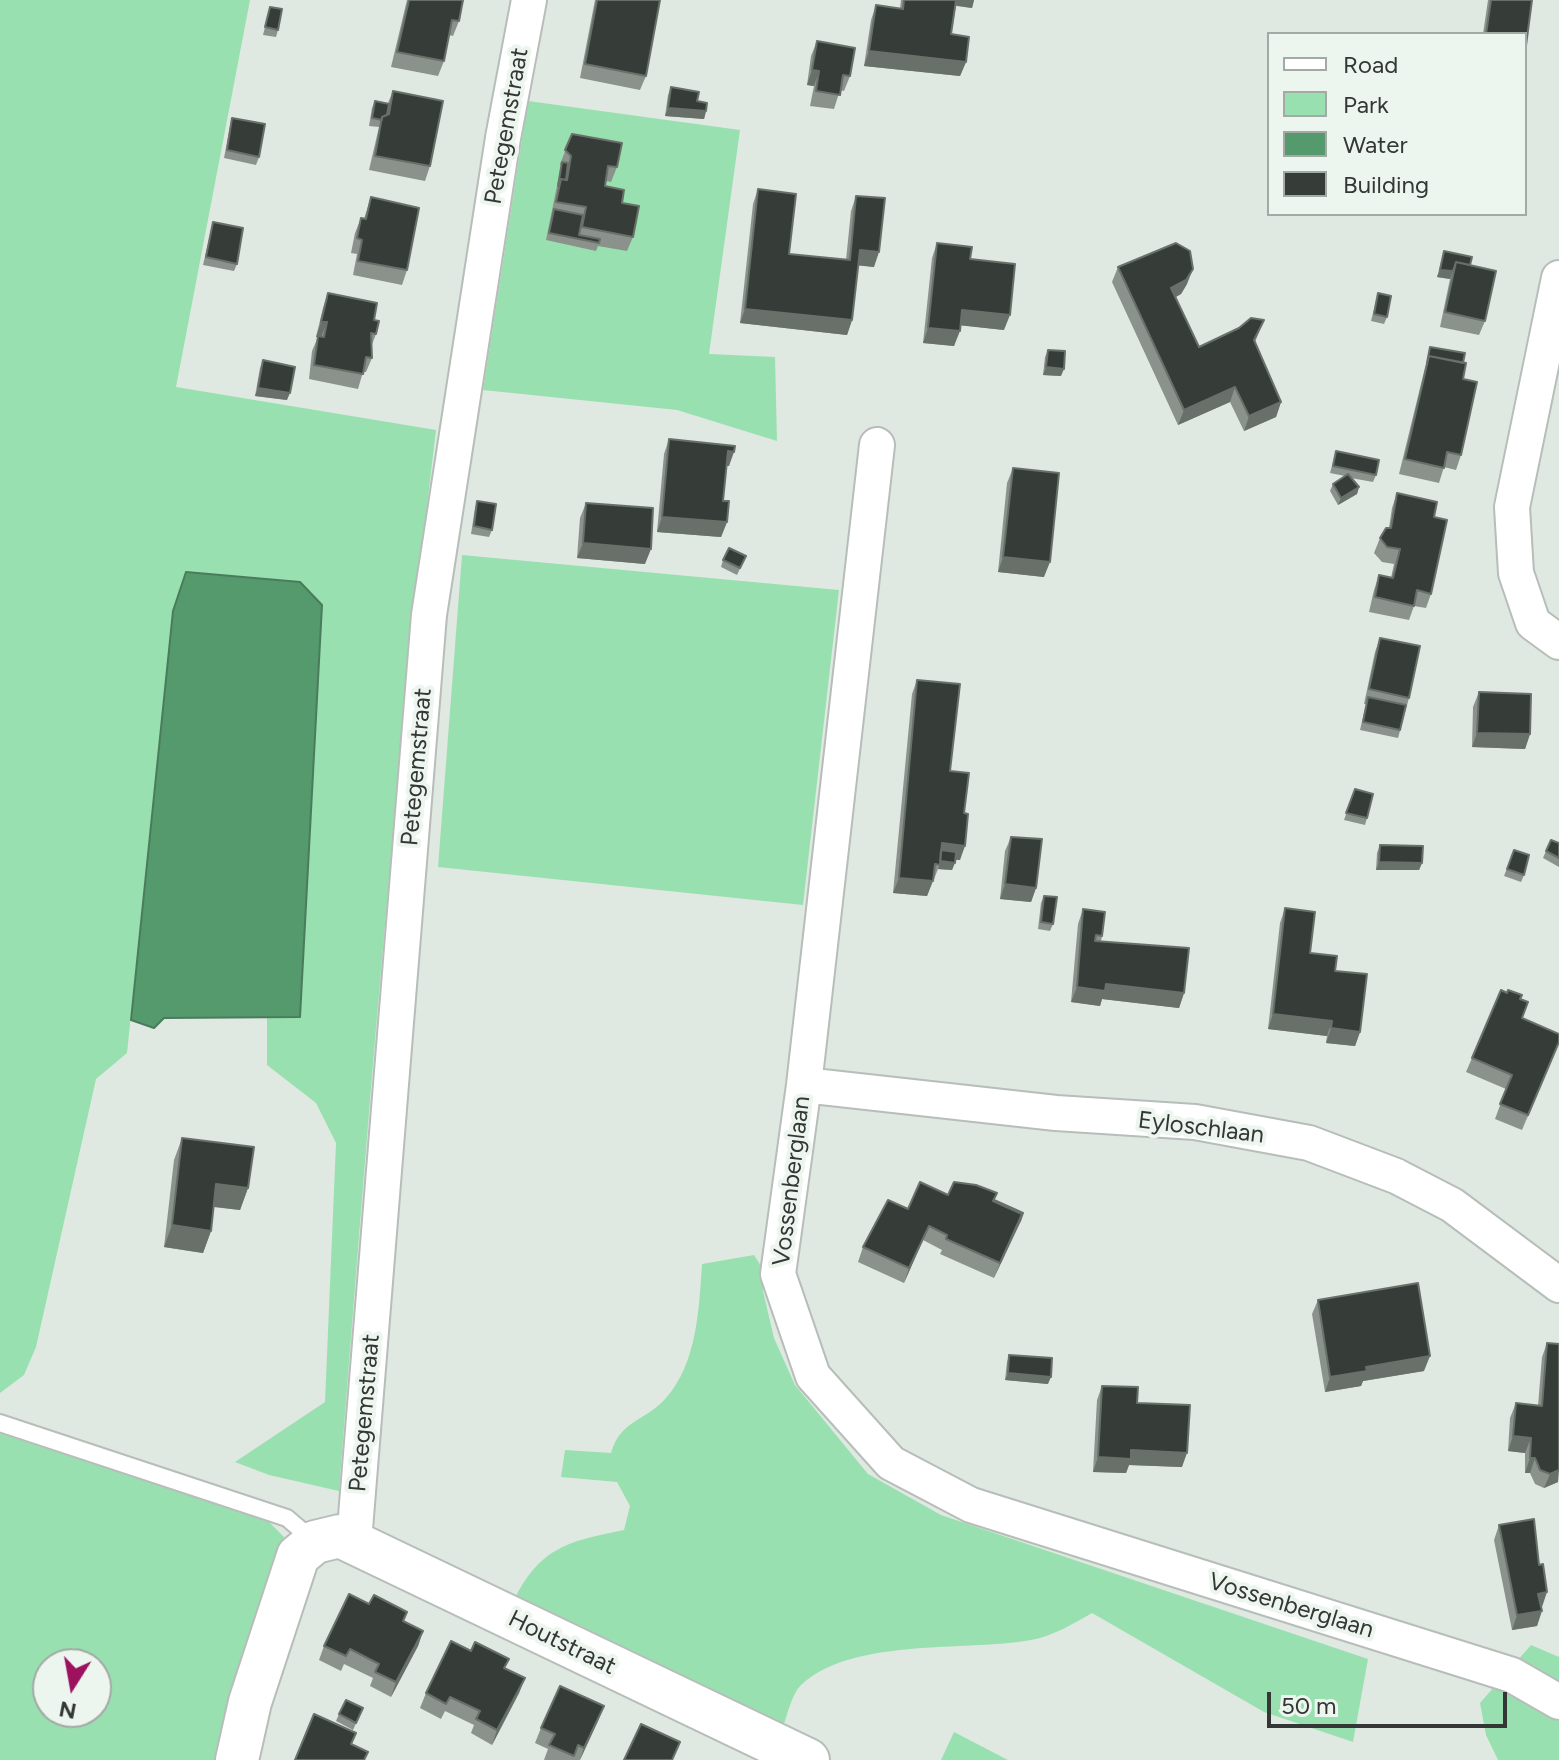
<!DOCTYPE html>
<html>
<head>
<meta charset="utf-8">
<style>
	body { margin:0 }
	#map { position:relative; width:1559px; height:1760px; overflow:hidden; background:#e0e8e2; font-family:Figtree,sans-serif }
	canvas { display:block }
	.legend { position:absolute; left:1267px; top:32px; width:260px; height:184px; box-sizing:border-box; background:#edf5ef; border:2px solid #a3a9a5; margin:0; padding:10px 14px; list-style:none; font-size:24px; color:#343735 }
	.legend li { display:flex; align-items:center; gap:16px; height:40px }
	.legend b { width:40px; border:2px solid #a3a9a5 }
	.north { position:absolute; left:32px; top:1648px; width:80px; height:80px; box-sizing:border-box; background:#edf5ef; border:2px solid #a3a9a5; border-radius:50%; rotate:191deg; font-size:22px; font-weight:700; line-height:32px; text-align:center; color:#343735 }
	.north::after { content:''; display:block; margin:auto; width:28px; height:36px; background:#9d115f; clip-path:polygon(50% 0,100% 100%,50% 72%,0 100%) }
	.scale { position:absolute; left:1267px; top:1692px; width:240px; height:36px; box-sizing:border-box; border:4px solid #343735; border-top:0; padding-left:10px; font-size:24px; line-height:28px; white-space:nowrap; color:#343735; -webkit-text-stroke:6px #edf5ef; paint-order:stroke }
</style>
</head>
<body>
<div id="map">
<canvas width="1559" height="1760"></canvas>
<ul class="legend">
<li><b style="height:10px;background:#fff"></b>Road</li>
<li><b style="height:22px;background:#99e0b0"></b>Park</li>
<li><b style="height:22px;background:#549a6d"></b>Water</li>
<li><b style="height:22px;background:#363c37"></b>Building</li>
</ul>
<div class="north">N</div>
<div class="scale">50 m</div>
</div>
<script>
const g = document.querySelector('canvas').getContext('2d');
g.lineJoin = 'round';
function fillPath(path, color) { g.fillStyle = color; g.fill(path, 'evenodd'); }
function trace(path, color, width, dash) { g.strokeStyle = color; g.lineWidth = width; g.lineCap = dash ? 'butt' : 'round'; g.setLineDash(dash || []); g.stroke(path); }
function label(font, color, halo, rows, align = 'center') {
  g.font = font + ' Figtree,sans-serif'; g.lineWidth = 8; g.setLineDash([]); g.textBaseline = 'middle'; g.strokeStyle = halo; g.fillStyle = color; for (const [text, x, y, turn = 0] of rows) {
    g.save(); g.translate(x, y); g.rotate((+turn || 0) * Math.PI / 180); g.textAlign = isNaN(turn) ? turn : align; if (halo) g.strokeText(text, 0, 0); g.fillText(text, 0, 0); g.restore();
  }
}
fillPath(new Path2D(`
	M 0,0 L 250,0 L 176,387 L 436,430 C 393,783 367,1137 339,1491 L 269,1475 L 235,1462 L 325,1402 L 336,1143 L 316,1103 L 267,1065 L 267,1017 L 300,1017 L 186,573 L 173,611 L 127,1053 L 96,1079 L 36,1347 L 24,1375 L 0,1393 Z
	M 528,101 L 740,130 L 709,354 L 775,357 L 777,441 L 677,410 L 483,390 Z
	M 462,555 L 839,590 L 803,905 L 438,867 Z
	M 754,1255 L 763,1269 L 763,1291 L 774,1338 L 795,1385 L 868,1474 L 941,1515 L 1368,1659 L 1353,1742 L 1264,1712 L 1092,1613 C 1073,1624 1053,1636 1031,1640 C 964,1652 853,1637 801,1685 C 792,1694 788,1712 784,1724 L 515,1598 C 542,1546 570,1541 624,1530 L 630,1506 L 617,1482 L 561,1477 L 565,1450 L 611,1453 C 621,1419 645,1422 666,1398 C 697,1363 699,1309 702,1264 Z
	M 0,1421 L 265,1518 L 284,1537 L 219,1760 L 0,1760 ZM 48,1664 L 96,1664 L 96,1712 L 48,1712 Z
	M 1531,1645 L 1559,1657 L 1559,1760 L 1498,1760 L 1486,1735 L 1480,1703 Z
	M 954,1732 L 1008,1760 L 941,1760 Z`), '#99e0b0');
const water = new Path2D(`
	M 186,572 L 300,582 L 322,605 L 300,1017 L 164,1018 L 154,1028 L 131,1020 L 173,611 Z`);
fillPath(water, '#549a6d');
trace(water, '#4a7c5c', 2);
const service = new Path2D(`
	M 0,1423 L 287,1518 L 314,1541`);
const minor = new Path2D(`
	M 1559,278 L 1512,507 L 1516,573 L 1533,623 L 1559,642
	M 877,445 L 804,1085 L 778,1274 L 813,1376 L 891,1463 L 971,1505 L 1512,1675 L 1559,1702
	M 804,1085 L 1056,1113 L 1195,1122 L 1309,1143 L 1396,1176 L 1452,1205 L 1559,1285
	M 354,1541 L 429,615 L 503,138 L 529,0`);
const tertiary = new Path2D(`
	M 237,1760 L 250,1702 L 298,1556 L 315,1542 L 340,1536 L 808,1760`);
trace(service, '#b7beb9', 20);
trace(minor, '#b7beb9', 38);
trace(tertiary, '#b7beb9', 46);
trace(service, '#fff', 16);
trace(minor, '#fff', 34);
trace(tertiary, '#fff', 42);
fillPath(new Path2D(`
	M 407,0 L 463,0 L 459,21 L 453,36 L 449,35 L 444,61 L 438,76 L 391,67 Z
	M 595,0 L 660,0 L 646,76 L 640,90 L 580,78 Z
	M 901,0 L 974,0 L 972,8 L 956,6 L 951,34 L 966,62 L 960,76 L 864,66 L 871,20 L 876,5 L 900,9 Z
	M 1488,0 L 1532,0 L 1525,34 L 1483,34 Z
	M 270,7 L 278,30 L 276,37 L 263,35 Z
	M 817,41 L 850,76 L 844,91 L 840,90 L 834,109 L 810,106 L 814,86 L 807,85 L 811,56 Z
	M 671,87 L 697,101 L 706,111 L 704,119 L 665,116 L 668,95 Z
	M 393,91 L 430,166 L 425,181 L 369,170 L 379,127 L 369,126 L 372,108 L 375,101 L 388,103 Z
	M 232,118 L 259,157 L 256,165 L 224,158 L 230,126 Z
	M 572,134 L 617,167 L 611,182 L 606,181 L 605,186 L 622,203 L 633,237 L 627,251 L 598,246 L 596,251 L 546,240 L 561,166 L 560,164 Z
	M 758,189 L 789,254 L 846,260 L 851,211 L 856,196 L 874,267 L 858,265 L 852,320 L 847,335 L 740,323 L 753,204 Z
	M 371,197 L 407,270 L 402,285 L 353,275 L 357,254 L 351,253 L 355,233 L 361,218 L 364,219 Z
	M 213,222 L 237,264 L 234,271 L 203,265 Z
	M 937,243 L 970,259 L 1004,330 L 960,325 L 954,346 L 923,343 L 932,258 Z
	M 1444,251 L 1485,321 L 1479,335 L 1440,327 L 1450,279 L 1437,277 Z
	M 1118,267 L 1187,284 L 1181,294 L 1176,297 L 1199,347 L 1264,320 L 1255,342 L 1281,402 L 1276,417 L 1244,431 L 1230,402 L 1178,425 L 1112,282 Z
	M 328,293 L 374,320 L 376,334 L 371,347 L 372,358 L 366,372 L 363,372 L 358,389 L 309,379 L 312,351 L 318,337 L 316,337 L 323,308 Z
	M 1378,293 L 1387,317 L 1384,324 L 1371,321 Z
	M 1430,347 L 1463,363 L 1461,455 L 1456,470 L 1444,467 L 1439,483 L 1399,474 Z
	M 1048,350 L 1061,376 L 1043,375 L 1045,357 Z
	M 263,360 L 287,400 L 255,396 L 260,368 Z
	M 669,439 L 729,466 L 726,466 L 723,501 L 727,522 L 721,537 L 657,532 L 664,454 Z
	M 1336,451 L 1376,475 L 1373,482 L 1351,478 L 1359,487 L 1357,494 L 1338,505 L 1330,491 L 1333,484 L 1345,476 L 1330,473 Z
	M 1013,468 L 1044,577 L 998,572 L 1007,483 Z
	M 1397,493 L 1434,517 L 1431,594 L 1426,608 L 1414,606 L 1409,620 L 1369,612 L 1374,590 L 1379,575 L 1391,578 L 1394,564 L 1382,562 L 1374,553 L 1380,538 L 1389,528 L 1392,508 Z
	M 477,501 L 492,530 L 489,537 L 471,534 L 475,508 Z
	M 586,503 L 645,564 L 577,558 L 580,518 Z
	M 746,556 L 737,575 L 721,567 L 723,560 Z
	M 1380,638 L 1409,698 L 1398,738 L 1360,730 L 1366,704 L 1364,704 L 1375,652 Z
	M 917,680 L 964,813 L 960,860 L 955,860 L 952,870 L 938,869 L 934,879 L 933,879 L 927,896 L 893,893 L 912,694 Z
	M 1479,692 L 1530,734 L 1525,749 L 1472,747 L 1473,707 Z
	M 1355,789 L 1367,818 L 1365,825 L 1344,820 Z
	M 1011,837 L 1036,888 L 1031,902 L 1000,899 L 1005,851 Z
	M 1559,843 L 1559,867 L 1543,858 L 1546,851 Z
	M 1380,845 L 1422,863 L 1419,870 L 1376,870 L 1377,853 Z
	M 1514,850 L 1524,875 L 1521,882 L 1504,876 Z
	M 1044,896 L 1053,924 L 1050,931 L 1038,929 L 1041,903 Z
	M 1285,908 L 1310,953 L 1335,971 L 1360,1032 L 1355,1046 L 1326,1043 L 1327,1036 L 1268,1029 L 1280,923 Z
	M 1083,909 L 1102,936 L 1101,941 L 1184,993 L 1179,1008 L 1102,999 L 1100,1006 L 1071,1002 L 1078,924 Z
	M 1520,999 L 1522,1018 L 1559,1034 L 1522,1130 L 1495,1119 L 1506,1089 L 1466,1072 L 1472,1058 Z
	M 182,1138 L 248,1188 L 240,1210 L 213,1207 L 211,1231 L 203,1253 L 164,1247 L 174,1160 Z
	M 948,1195 L 994,1200 L 1023,1213 L 994,1278 L 940,1254 L 942,1250 L 923,1240 L 904,1283 L 858,1262 L 863,1247 L 908,1209 Z
	M 1318,1300 L 1424,1371 L 1363,1381 L 1361,1386 L 1325,1392 L 1312,1314 Z
	M 1547,1343 L 1558,1482 L 1544,1488 L 1535,1484 L 1530,1473 L 1525,1473 L 1525,1453 L 1508,1451 L 1510,1418 L 1516,1403 L 1538,1406 L 1542,1357 Z
	M 1009,1355 L 1048,1384 L 1005,1380 L 1007,1362 Z
	M 1102,1386 L 1137,1403 L 1182,1467 L 1129,1465 L 1126,1473 L 1093,1472 L 1097,1400 Z
	M 1499,1525 L 1542,1607 L 1537,1626 L 1512,1630 L 1494,1540 Z
	M 404,1621 L 423,1631 L 418,1646 L 391,1697 L 370,1686 L 373,1678 L 344,1664 L 341,1671 L 319,1660 L 324,1646 Z
	M 506,1668 L 525,1678 L 519,1693 L 492,1745 L 471,1733 L 474,1725 L 445,1711 L 441,1719 L 420,1708 L 426,1693 Z
	M 604,1706 L 580,1760 L 544,1760 L 548,1749 L 535,1743 L 541,1728 Z
	M 363,1708 L 353,1730 L 336,1721 L 339,1714 Z`), '#8b928c');
fillPath(new Path2D(`
	M 954,0 L 974,0 L 972,8 L 953,5 Z
	M 869,51 L 966,62 L 960,76 L 864,66 Z
	M 812,70 L 819,71 L 814,86 L 807,85 Z
	M 668,108 L 706,111 L 704,119 L 665,116 Z
	M 860,250 L 879,252 L 874,267 L 854,265 Z
	M 1193,269 L 1187,284 L 1181,294 L 1166,302 L 1171,288 Z
	M 1440,270 L 1453,271 L 1450,279 L 1437,277 Z
	M 745,309 L 852,320 L 847,335 L 740,323 Z
	M 962,310 L 1010,315 L 1004,330 L 957,325 Z
	M 321,322 L 327,322 L 321,337 L 316,337 Z
	M 928,328 L 960,331 L 954,346 L 923,343 Z
	M 1046,367 L 1064,369 L 1061,376 L 1043,375 Z
	M 1235,387 L 1230,402 L 1178,425 L 1184,410 Z
	M 258,388 L 290,393 L 287,400 L 255,396 Z
	M 1281,402 L 1276,417 L 1244,431 L 1249,416 Z
	M 728,451 L 734,452 L 729,466 L 722,466 Z
	M 1359,487 L 1357,494 L 1338,505 L 1341,498 Z
	M 662,517 L 727,522 L 721,537 L 657,532 Z
	M 583,543 L 651,549 L 645,564 L 577,558 Z
	M 1003,557 L 1050,562 L 1044,577 L 998,572 Z
	M 1477,733 L 1530,734 L 1525,749 L 1472,747 Z
	M 942,843 L 965,846 L 960,860 L 939,858 Z
	M 938,861 L 955,863 L 952,870 L 938,869 L 940,865 Z
	M 1379,862 L 1422,863 L 1419,870 L 1376,870 Z
	M 899,878 L 933,881 L 927,896 L 893,893 Z
	M 1005,884 L 1036,888 L 1031,902 L 1000,899 Z
	M 1106,984 L 1184,993 L 1179,1008 L 1102,999 L 1100,1006 L 1071,1002 L 1077,987 Z
	M 1273,1014 L 1332,1021 L 1327,1036 L 1268,1029 Z
	M 1331,1028 L 1360,1032 L 1355,1046 L 1326,1043 Z
	M 1559,1044 L 1522,1130 L 1528,1115 Z
	M 216,1184 L 248,1188 L 240,1210 L 208,1206 Z
	M 1022,1214 L 1021,1221 L 994,1278 L 1000,1263 Z
	M 172,1225 L 211,1231 L 203,1253 L 164,1247 Z
	M 929,1226 L 923,1240 L 904,1283 L 909,1268 Z
	M 1430,1356 L 1424,1371 L 1363,1381 L 1361,1386 L 1325,1392 L 1330,1377 L 1366,1367 Z
	M 1008,1373 L 1051,1377 L 1048,1384 L 1005,1380 Z
	M 1513,1436 L 1531,1438 L 1525,1453 L 1508,1451 Z
	M 1131,1450 L 1187,1453 L 1182,1467 L 1129,1465 L 1126,1473 L 1093,1472 L 1098,1457 Z
	M 1530,1458 L 1535,1458 L 1530,1473 L 1525,1473 Z
	M 1559,1470 L 1558,1482 L 1544,1488 L 1550,1474 Z
	M 1547,1592 L 1542,1607 L 1533,1609 L 1538,1594 Z
	M 1542,1611 L 1537,1626 L 1512,1630 L 1517,1615 Z
	M 423,1631 L 418,1646 L 391,1697 L 396,1682 Z
	M 525,1678 L 519,1693 L 492,1745 L 497,1730 Z
	M 604,1706 L 598,1721 L 580,1760 L 584,1748 Z`), '#69706a');
const building = new Path2D(`
	M 409,0 L 463,0 L 459,21 L 452,20 L 444,61 L 397,52 Z
	M 597,0 L 660,0 L 646,76 L 585,64 Z
	M 904,0 L 956,0 L 951,34 L 969,37 L 966,62 L 869,51 L 876,5 L 903,9 Z
	M 1491,0 L 1532,0 L 1525,53 L 1525,34 L 1486,34 Z
	M 270,7 L 282,9 L 278,30 L 265,27 Z
	M 817,41 L 855,48 L 850,76 L 843,75 L 840,95 L 816,91 L 819,71 L 812,70 Z
	M 671,87 L 699,92 L 697,101 L 707,103 L 706,111 L 668,108 Z
	M 393,91 L 443,101 L 430,166 L 375,156 L 382,117 L 389,114 Z
	M 375,101 L 389,104 L 387,115 L 382,117 L 382,120 L 372,118 Z
	M 232,118 L 265,124 L 259,157 L 227,150 Z
	M 572,134 L 622,143 L 617,167 L 608,166 L 605,186 L 624,190 L 622,203 L 639,206 L 633,237 L 582,227 L 586,207 L 556,202 L 561,179 L 567,180 L 571,156 L 565,150 Z
	M 562,162 L 568,163 L 566,180 L 561,179 L 558,186 Z
	M 758,189 L 796,194 L 789,254 L 850,260 L 856,196 L 885,198 L 879,252 L 860,250 L 852,320 L 745,309 Z
	M 371,197 L 419,208 L 407,270 L 358,261 L 362,240 L 357,238 L 361,218 L 366,219 Z
	M 554,209 L 583,215 L 579,235 L 600,239 L 599,243 L 549,233 Z
	M 213,222 L 243,228 L 237,264 L 206,257 Z
	M 937,243 L 972,247 L 970,259 L 1015,264 L 1010,315 L 962,310 L 960,331 L 928,328 Z
	M 1176,243 L 1190,251 L 1193,269 L 1186,280 L 1171,288 L 1199,347 L 1239,328 L 1251,318 L 1264,320 L 1254,340 L 1281,402 L 1249,416 L 1235,387 L 1184,410 L 1118,267 Z
	M 1444,251 L 1472,257 L 1470,265 L 1456,262 L 1453,271 L 1440,270 Z
	M 1456,262 L 1496,271 L 1485,321 L 1445,312 Z
	M 328,293 L 377,303 L 374,320 L 379,321 L 376,334 L 371,333 L 372,358 L 366,357 L 363,374 L 314,365 L 318,336 L 324,337 L 327,322 L 321,322 Z
	M 1378,293 L 1391,296 L 1387,317 L 1374,314 Z
	M 1430,347 L 1465,353 L 1463,363 L 1429,356 L 1427,363 Z
	M 1048,350 L 1065,351 L 1064,369 L 1046,367 Z
	M 1429,356 L 1466,363 L 1463,379 L 1477,382 L 1461,455 L 1447,452 L 1444,468 L 1405,459 Z
	M 263,360 L 295,367 L 290,393 L 258,388 Z
	M 669,439 L 735,446 L 734,452 L 728,451 L 723,501 L 729,501 L 727,522 L 662,517 Z
	M 1336,451 L 1379,460 L 1376,475 L 1333,466 Z
	M 1013,468 L 1059,473 L 1050,562 L 1003,557 Z
	M 1348,474 L 1359,487 L 1341,498 L 1333,484 Z
	M 1397,493 L 1437,502 L 1434,517 L 1447,520 L 1431,594 L 1417,590 L 1414,606 L 1375,597 L 1379,575 L 1393,578 L 1400,549 L 1387,547 L 1380,538 L 1386,528 L 1391,528 Z
	M 477,501 L 496,504 L 492,530 L 474,526 Z
	M 586,503 L 653,508 L 651,549 L 583,543 Z
	M 729,548 L 746,556 L 740,568 L 723,560 Z
	M 1380,638 L 1420,646 L 1409,698 L 1369,689 Z
	M 917,680 L 960,684 L 950,771 L 969,773 L 964,813 L 968,814 L 965,846 L 942,843 L 940,865 L 935,864 L 933,881 L 899,878 Z
	M 1479,692 L 1531,694 L 1530,734 L 1477,733 Z
	M 1368,697 L 1406,705 L 1400,730 L 1363,722 Z
	M 1355,789 L 1373,794 L 1367,818 L 1346,813 Z
	M 1011,837 L 1042,839 L 1036,888 L 1005,884 Z
	M 1551,840 L 1559,843 L 1559,858 L 1546,851 Z
	M 1380,845 L 1423,846 L 1422,863 L 1379,862 Z
	M 941,850 L 956,852 L 955,863 L 940,861 Z
	M 1514,850 L 1529,855 L 1524,875 L 1507,869 Z
	M 1044,896 L 1057,897 L 1053,924 L 1041,922 Z
	M 1285,908 L 1315,912 L 1310,953 L 1337,956 L 1335,971 L 1367,974 L 1360,1032 L 1331,1028 L 1332,1021 L 1273,1014 Z
	M 1083,909 L 1105,912 L 1102,936 L 1096,935 L 1095,941 L 1189,948 L 1184,993 L 1106,984 L 1105,991 L 1077,987 Z
	M 1501,990 L 1507,993 L 1508,990 L 1522,995 L 1520,999 L 1528,1002 L 1522,1018 L 1559,1034 L 1559,1042 L 1528,1115 L 1500,1104 L 1512,1075 L 1472,1058 Z
	M 182,1138 L 254,1147 L 248,1188 L 216,1184 L 211,1231 L 172,1225 Z
	M 920,1182 L 948,1195 L 954,1182 L 976,1185 L 997,1193 L 993,1201 L 1022,1214 L 1000,1263 L 946,1239 L 947,1235 L 929,1226 L 909,1268 L 863,1247 L 888,1200 L 908,1209 Z
	M 994,1200 L 1023,1213 L 1020,1221 L 1022,1214 L 994,1201 Z
	M 1418,1283 L 1430,1356 L 1366,1367 L 1367,1371 L 1330,1377 L 1318,1300 Z
	M 1547,1343 L 1559,1344 L 1559,1470 L 1550,1474 L 1540,1470 L 1535,1458 L 1530,1458 L 1531,1438 L 1513,1436 L 1516,1403 L 1542,1406 Z
	M 1009,1355 L 1052,1358 L 1051,1377 L 1008,1373 Z
	M 1102,1386 L 1138,1387 L 1137,1403 L 1190,1405 L 1187,1453 L 1131,1450 L 1131,1459 L 1098,1457 Z
	M 1534,1519 L 1539,1565 L 1543,1564 L 1547,1592 L 1538,1594 L 1542,1611 L 1517,1615 L 1499,1525 Z
	M 349,1594 L 369,1604 L 374,1595 L 407,1612 L 403,1621 L 423,1631 L 396,1682 L 375,1672 L 379,1664 L 350,1649 L 346,1656 L 324,1646 Z
	M 451,1641 L 471,1651 L 475,1642 L 509,1659 L 504,1668 L 525,1678 L 497,1730 L 476,1719 L 480,1711 L 450,1697 L 446,1704 L 426,1693 Z
	M 560,1686 L 604,1706 L 584,1748 L 578,1745 L 574,1756 L 549,1745 L 555,1734 L 541,1728 Z
	M 346,1700 L 363,1708 L 356,1723 L 339,1714 Z
	M 314,1714 L 356,1733 L 351,1744 L 368,1752 L 364,1760 L 295,1760 Z
	M 641,1724 L 680,1742 L 672,1760 L 624,1760 Z`);
fillPath(building, '#363c37');
trace(building, '#69706a', 2);
label('24px', '#343735', '#edf5ef', [
	["Petegemstraat",507,126,-80],
	["Petegemstraat",417,767,-85],
	["Eyloschlaan",1201,1128,7],
	["Vossenberglaan",792,1181,-83],
	["Petegemstraat",365,1413,-85],
	["Vossenberglaan",1291,1606,17],
	["Houtstraat",562,1643,26]
]);
</script>
</body>
</html>
